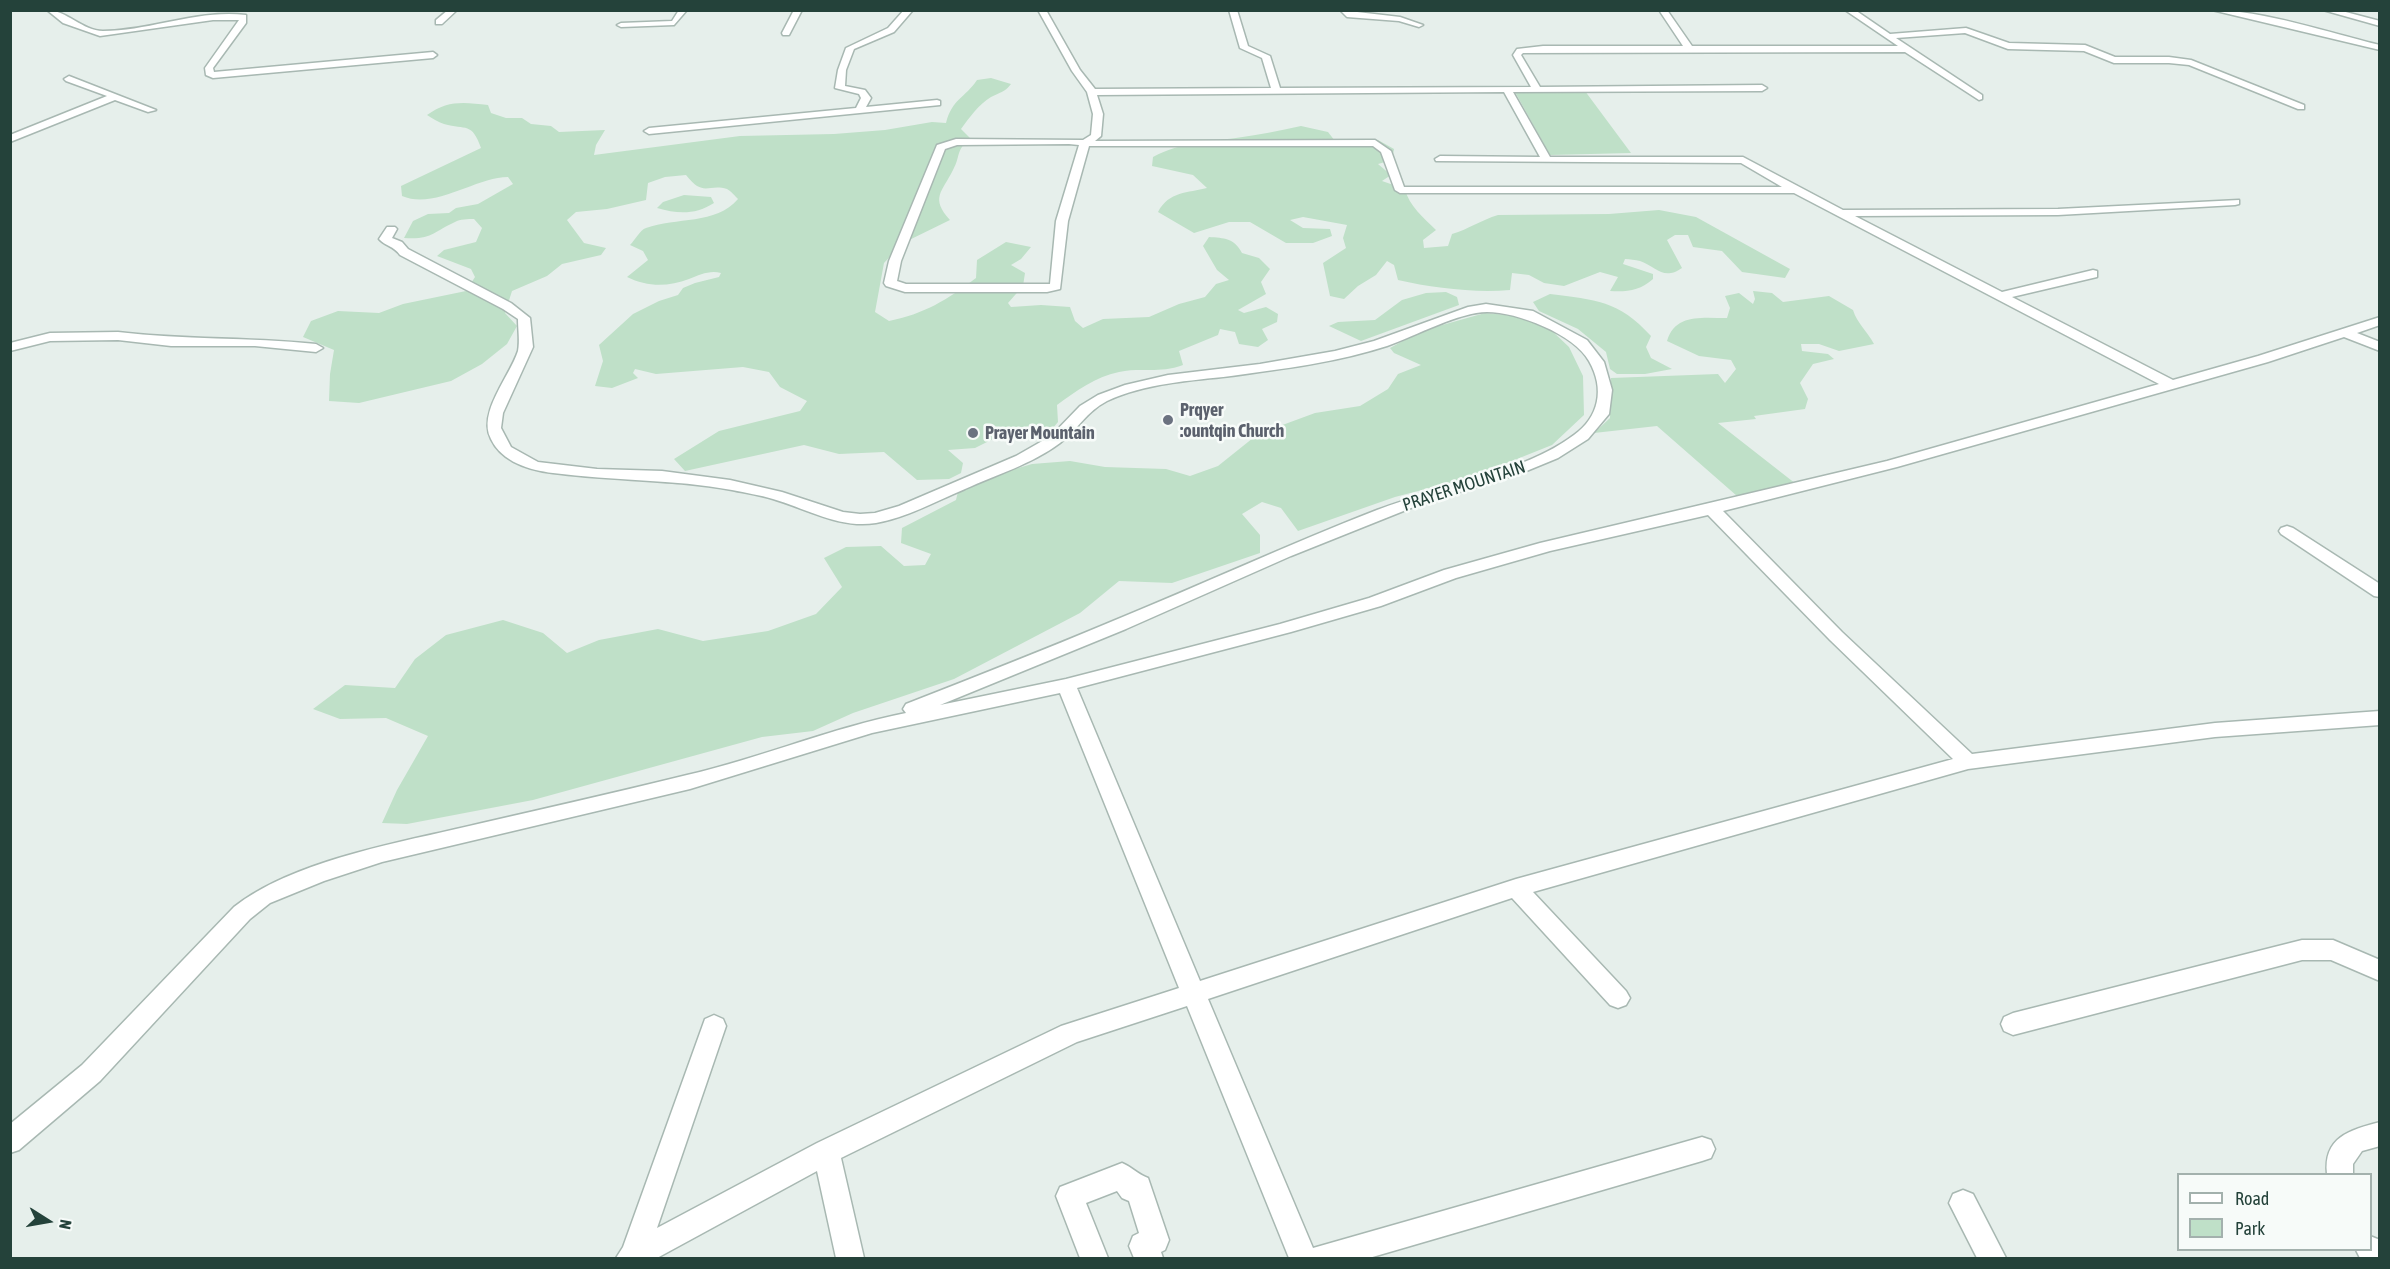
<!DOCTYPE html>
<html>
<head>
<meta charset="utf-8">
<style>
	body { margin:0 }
	#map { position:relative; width:2390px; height:1269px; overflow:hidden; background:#e6efeb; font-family:"Asap Condensed",sans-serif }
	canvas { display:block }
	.frame { position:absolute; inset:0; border:12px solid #24423a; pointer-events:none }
	.legend { position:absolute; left:2177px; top:1173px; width:195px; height:78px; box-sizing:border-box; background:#f7fbf9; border:2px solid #a3b1ad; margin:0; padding:8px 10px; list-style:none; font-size:18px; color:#24423a }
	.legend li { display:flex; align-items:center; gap:12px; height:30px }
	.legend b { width:30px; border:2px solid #a3b1ad }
	.north { position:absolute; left:18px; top:1191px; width:60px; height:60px; -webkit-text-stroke:4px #f7fbf9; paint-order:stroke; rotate:101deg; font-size:16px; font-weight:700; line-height:24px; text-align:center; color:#24423a }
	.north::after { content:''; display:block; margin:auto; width:21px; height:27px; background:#24423a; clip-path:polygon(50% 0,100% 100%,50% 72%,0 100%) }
</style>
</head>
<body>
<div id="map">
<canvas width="2390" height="1269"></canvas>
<div class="frame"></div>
<ul class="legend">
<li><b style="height:8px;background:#fff"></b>Road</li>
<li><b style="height:16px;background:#bfe0c8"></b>Park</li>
</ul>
<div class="north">N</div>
</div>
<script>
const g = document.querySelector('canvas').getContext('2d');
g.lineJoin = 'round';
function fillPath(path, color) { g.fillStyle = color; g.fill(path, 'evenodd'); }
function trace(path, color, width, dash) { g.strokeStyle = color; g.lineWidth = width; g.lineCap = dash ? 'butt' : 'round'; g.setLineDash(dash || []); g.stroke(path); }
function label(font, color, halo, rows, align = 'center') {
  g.font = font + ' "Asap Condensed",sans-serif'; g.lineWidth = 5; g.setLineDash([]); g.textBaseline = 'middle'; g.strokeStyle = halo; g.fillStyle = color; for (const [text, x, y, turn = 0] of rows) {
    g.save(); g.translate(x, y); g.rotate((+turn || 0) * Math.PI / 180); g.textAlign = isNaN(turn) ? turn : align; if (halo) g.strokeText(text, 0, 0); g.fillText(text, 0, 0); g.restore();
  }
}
fillPath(new Path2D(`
	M 991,78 L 1011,84 C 1004,93 1000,92 991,97 C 979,104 969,118 961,129 L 970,138 C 955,152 961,155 953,170 C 942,192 930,198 950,220 L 903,243 L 884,263 L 875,312 L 889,321 C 924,314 947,300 976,278 L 977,260 L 1006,242 L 1031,247 L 1021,259 L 1011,265 L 1025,273 L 1023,286 L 1008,303 L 1011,307 L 1041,305 L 1070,307 L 1075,321 L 1083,328 L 1103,319 L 1149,317 L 1179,304 L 1205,297 L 1216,284 L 1229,280 L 1217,270 L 1203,246 L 1209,237 C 1224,238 1234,238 1242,253 L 1259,258 L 1270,269 L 1261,282 L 1266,294 L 1238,310 L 1244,313 L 1266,307 L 1278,314 L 1277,322 L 1262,329 L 1268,340 L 1258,347 L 1239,344 L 1235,332 L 1220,329 L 1218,335 L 1179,351 L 1183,365 C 1159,374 1141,367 1119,372 C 1095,377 1076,391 1057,405 L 1058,422 L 1048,434 L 1003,434 L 975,448 L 948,450 L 963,463 L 961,473 L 949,479 L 917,480 L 884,452 L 839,454 L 804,445 L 685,471 L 674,459 L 719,431 L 800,411 L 807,401 L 780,387 L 769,372 L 743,367 L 656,374 L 635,369 L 633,373 L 638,378 L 612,388 L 595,386 L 603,361 L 599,345 L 633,314 L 659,301 L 678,295 L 683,288 L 695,283 L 719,277 L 721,273 C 709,270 700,275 689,279 C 668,287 647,287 627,277 L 648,260 L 643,251 L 630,245 C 635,240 640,230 646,228 C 676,217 716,225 738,199 C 735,196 731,191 727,189 C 708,183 704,198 686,175 L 665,177 L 648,183 L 646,200 L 607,209 L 576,212 L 567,220 L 584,243 L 606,248 L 601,255 L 562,264 L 547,276 L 512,291 L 505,313 L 517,326 L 507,344 L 482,364 L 451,381 L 359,403 L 329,401 L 330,374 L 334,350 L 303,337 L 311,321 L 338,311 L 379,313 L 403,304 L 466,291 L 475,277 L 471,269 L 437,256 L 444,250 L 476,242 L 482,228 L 474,219 C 468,219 460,219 455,222 C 433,232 432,240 404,238 L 413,221 L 428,214 L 449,213 L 456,208 L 478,204 L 513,184 L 508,177 C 476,177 435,210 402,196 L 401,186 L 481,148 C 472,122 466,130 444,124 C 438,122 432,118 427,115 C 447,100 464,102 488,105 L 491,113 L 506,118 L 522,118 L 531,124 L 551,126 L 559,132 L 605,130 L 596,145 L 594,155 L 740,136 L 834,134 L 885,130 L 932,122 L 946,123 C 952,99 965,98 977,80 Z
	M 1585,91 L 1631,153 L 1550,155 L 1515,92 Z
	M 1301,126 L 1328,132 L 1335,141 L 1378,140 L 1394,149 L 1392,160 L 1378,164 L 1391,175 L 1382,181 L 1405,189 C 1409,206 1424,218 1436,230 L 1423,240 L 1424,248 L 1448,246 L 1452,234 C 1469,229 1481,220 1498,215 L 1609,214 L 1659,210 L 1696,217 L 1790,269 L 1785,278 L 1742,272 L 1722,251 L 1693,247 L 1688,235 L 1675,235 L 1667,240 L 1682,268 C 1663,281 1657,267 1640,261 C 1635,260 1630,259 1625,259 L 1623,264 L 1653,274 L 1653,279 C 1640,291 1626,292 1610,291 L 1618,277 L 1600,272 L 1564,286 L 1544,283 L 1529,275 L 1512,273 L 1510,290 C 1474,293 1433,288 1398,280 L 1394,265 L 1387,261 L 1376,275 L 1358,286 L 1344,299 L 1330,296 L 1323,263 L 1346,248 L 1343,238 L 1347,225 L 1303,217 L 1290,220 L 1303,228 L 1330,229 L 1332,236 L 1313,243 L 1286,243 L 1250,222 L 1229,222 L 1194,233 L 1158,212 C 1169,191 1188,193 1207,188 L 1193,175 L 1152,166 L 1153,157 C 1182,142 1204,142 1236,138 C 1258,135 1279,131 1301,126 Z
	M 684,195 L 711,197 L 714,203 C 695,215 678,214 657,208 L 663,202 Z
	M 1753,291 L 1772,293 L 1783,302 L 1829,296 L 1853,310 C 1857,323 1867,331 1874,344 L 1839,351 L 1819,344 L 1801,344 L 1802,351 L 1828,354 L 1834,359 L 1813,364 L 1800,383 L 1808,399 L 1805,409 L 1754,416 L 1756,419 L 1718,423 L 1796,484 L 1737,496 L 1657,426 L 1594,433 L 1610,418 L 1611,378 L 1718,374 L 1725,383 L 1736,369 L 1731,360 L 1699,356 L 1667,341 C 1675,313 1703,318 1727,318 L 1730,308 L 1725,296 L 1739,293 L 1753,304 L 1755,299 Z
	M 1446,292 L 1457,297 L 1459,305 L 1361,341 L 1329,326 L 1338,322 L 1375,320 L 1402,300 L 1426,293 Z
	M 1550,294 C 1596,300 1618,300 1651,336 L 1646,347 L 1651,358 L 1672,369 L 1645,374 L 1617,374 L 1610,369 L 1606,352 L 1578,329 L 1539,311 L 1533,302 Z
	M 1485,313 L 1527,317 L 1550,329 L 1569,347 L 1583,376 L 1584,415 L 1552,445 L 1472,477 L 1395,497 L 1298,531 L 1281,508 L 1262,502 L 1242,514 L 1260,535 L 1260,553 L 1172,583 L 1119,581 L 1080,613 L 954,679 L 853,713 L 813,731 L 762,737 L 533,800 L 407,824 L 382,823 L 397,790 L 428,736 L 386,718 L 340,719 L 313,709 L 345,685 L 395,688 L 415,659 L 446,635 L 503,620 L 543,633 L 567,653 L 599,640 L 658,629 L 703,641 L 768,631 L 816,614 L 842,587 L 824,558 L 846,547 L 881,546 L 904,566 L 925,565 L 931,554 L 901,543 L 902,528 L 956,500 L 961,479 L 978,472 L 1008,471 L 1032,464 L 1070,461 L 1105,467 L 1166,469 L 1190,476 L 1218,466 L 1258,434 L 1315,413 L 1360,406 L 1388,389 L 1398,374 L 1421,365 L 1394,353 L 1390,348 L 1421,331 Z`), '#bfe0c8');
const street = new Path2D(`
	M 47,10 C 66,10 83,31 103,31 C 150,31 198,9 246,15 L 246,23 L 213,68 L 214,72 L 433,52 L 437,55 L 433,58 L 213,78 L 206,75 L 205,68 L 239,20 L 213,20 L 100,36 L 63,23 Z
	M 448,10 L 457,10 L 442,24 L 436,24 L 436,20 Z
	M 679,10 L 687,10 L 674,25 L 621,27 L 617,25 L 621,23 L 672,21 Z
	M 794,10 L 802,10 L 789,35 L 783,35 L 782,33 Z
	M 904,10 L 913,10 L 894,32 L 854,49 L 846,70 L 845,86 L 865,90 L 871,98 L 866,107 L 937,100 L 940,101 L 940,105 L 649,134 L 644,131 L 649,128 L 856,108 L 861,98 L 859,94 L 835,88 L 838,70 L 846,48 L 888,28 Z
	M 1038,10 L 1046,10 L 1080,70 L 1095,89 L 1271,88 L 1262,58 L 1240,48 L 1229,10 L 1237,10 L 1248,46 L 1270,56 L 1280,88 L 1531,87 L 1513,55 L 1517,49 L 1543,46 L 1683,46 L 1659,10 L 1667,10 L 1692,46 L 1898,46 L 1845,10 L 1855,10 L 1890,34 L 1966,28 L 2009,43 L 2085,45 L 2115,57 L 2169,57 L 2191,60 L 2304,105 L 2304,109 L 2298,109 L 2189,65 L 2169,63 L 2114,63 L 2084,51 L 2008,49 L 1965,33 L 1896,38 L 1982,95 L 1982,99 L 1979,100 L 1905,52 L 1523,53 L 1521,55 L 1540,87 L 1762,85 L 1767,88 L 1762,91 L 1513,92 L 1550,157 L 1743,157 L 1843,210 L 2058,209 L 2239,200 L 2239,204 L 2235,205 L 2058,215 L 1855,216 L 2002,292 L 2093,270 L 2097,271 L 2097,277 L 2012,297 L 2173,380 L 2258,356 L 2380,317 L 2380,325 L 2357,333 L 2380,342 L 2380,351 L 2344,337 L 2268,362 L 1897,467 L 1723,511 L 1842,632 L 1972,754 L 2215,723 L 2380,711 L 2380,725 L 2215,737 L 1968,769 L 1533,892 L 1626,991 L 1630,998 L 1626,1005 L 1618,1008 L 1610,1005 L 1512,898 L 1208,999 L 1313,1248 L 1702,1137 L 1711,1140 L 1715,1149 L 1711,1158 L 1702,1161 L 1369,1258 L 1289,1258 L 1187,1006 L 1077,1042 L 841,1158 L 864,1258 L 836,1258 L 817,1171 L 657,1258 L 616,1258 L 623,1247 L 705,1019 L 714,1015 L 723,1019 L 726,1026 L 657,1228 L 817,1143 L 1061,1026 L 1179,988 L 1060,693 L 872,733 L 690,789 L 382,862 L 324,881 L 270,903 L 250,919 L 100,1081 L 19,1150 L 10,1153 L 10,1124 L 82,1065 L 234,907 C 290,863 387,845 456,829 C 533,811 610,794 687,775 C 761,758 831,728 906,713 L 903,709 L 906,704 C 975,677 1044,650 1113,621 C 1201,585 1287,545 1377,510 C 1436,487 1524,473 1574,435 C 1599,417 1605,389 1589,361 C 1574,334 1517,312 1487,312 C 1460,312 1415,336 1387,346 C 1338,362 1283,369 1231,376 C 1190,381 1145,383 1107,401 C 1087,411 1077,430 1060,443 C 1032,464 996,475 965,489 C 936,501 906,518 876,523 C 840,529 807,509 773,499 C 760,495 746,493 732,490 C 673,479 613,481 553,473 C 529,470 502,462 491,439 C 477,413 510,376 518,351 C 520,341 518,330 518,319 L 503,309 L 400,255 C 394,246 385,246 379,239 L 387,227 L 395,227 L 397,229 L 392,238 L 402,242 L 408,249 L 511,303 L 530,318 L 533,347 L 503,413 L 501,428 L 511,447 L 538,462 L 597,469 L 662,471 L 730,480 L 782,492 L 843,512 L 860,514 L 875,513 L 899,506 L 1016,456 L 1051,436 L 1080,406 L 1098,395 L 1125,385 L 1168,375 L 1260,364 L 1335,351 L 1374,341 L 1468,307 L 1486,304 L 1533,311 L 1587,340 L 1604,362 L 1612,390 L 1609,414 L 1588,439 L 1558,458 L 1524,472 L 1421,504 L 1291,556 L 1126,629 L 940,705 L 1066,679 L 1280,624 L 1369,598 L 1444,570 L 1540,543 L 1887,461 L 2159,384 L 1794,193 L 1400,193 L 1395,190 L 1381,152 L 1373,146 L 1089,146 L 1068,221 L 1060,289 L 1047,292 L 905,292 L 886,286 L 884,283 L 889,261 L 937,145 L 956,139 L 1083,140 L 1091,135 L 1093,114 L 1087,92 L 1072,71 ZM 1504,92 L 1540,157 L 1440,156 L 1435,159 L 1436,161 L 1741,163 L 1782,187 L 1404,187 L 1391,151 L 1375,140 L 1095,141 L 1101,136 L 1103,114 L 1097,95 ZM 1069,144 L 1079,145 L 1056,221 L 1050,284 L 906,284 L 897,281 L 901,261 L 945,149 L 957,145 ZM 1708,515 L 1830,640 L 1953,759 L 1516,879 L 1200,981 L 1077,688 L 1291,632 L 1381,606 L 1456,578 L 1550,551 Z
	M 1340,10 L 1400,17 L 1423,25 L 1419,27 L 1399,21 L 1347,17 Z
	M 2212,10 C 2262,10 2330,33 2380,45 L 2380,50 Z
	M 2323,10 L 2338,10 L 2380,21 L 2380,26 Z
	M 69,76 L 156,110 L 148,112 L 115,100 L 10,142 L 10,135 L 107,96 L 66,81 L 64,79 Z
	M 118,332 C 184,340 249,337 316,344 L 323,348 L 316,352 L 255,346 L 171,346 L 118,340 L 50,341 L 10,351 L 10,343 L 50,333 Z
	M 2287,526 L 2293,528 L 2380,584 L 2380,597 L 2374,596 L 2281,534 L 2279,531 L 2281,528 Z
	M 2302,940 L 2333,940 L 2380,960 L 2380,981 L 2331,960 L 2302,960 L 2013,1035 L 2004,1031 L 2001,1024 L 2004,1017 L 2013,1013 Z
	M 2380,1122 L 2380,1146 L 2362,1151 L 2353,1164 L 2353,1174 L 2327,1174 C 2323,1137 2350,1130 2380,1122 Z
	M 1122,1163 C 1132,1167 1137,1174 1148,1178 L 1169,1240 L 1165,1250 L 1161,1252 L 1163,1258 L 1134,1258 L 1129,1246 L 1133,1236 L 1139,1233 L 1129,1201 L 1122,1198 L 1117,1191 L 1086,1203 L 1108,1258 L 1080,1258 L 1056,1196 L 1060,1187 Z
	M 1963,1190 L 1973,1194 L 2006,1258 L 1977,1258 L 1949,1203 L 1953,1194 Z
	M 2370,1236 L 2380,1240 L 2380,1258 L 2360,1258 L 2356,1250 L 2370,1250 Z`);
trace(street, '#a8b8b2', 3);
fillPath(street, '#fff');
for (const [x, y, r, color] of [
	[1168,420,6,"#6b7280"],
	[973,433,6,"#6b7280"]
]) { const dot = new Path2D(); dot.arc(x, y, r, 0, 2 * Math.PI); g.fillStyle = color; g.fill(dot); trace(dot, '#f7fbf9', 2); }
label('bold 18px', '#5b616d', '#f7fbf9', [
	["Prqyer",1180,410],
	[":ountqin Church",1180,431],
	["Prayer Mountain",985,433]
], 'left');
label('18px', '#24423a', '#f7fbf9', [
	["PRAYER MOUNTAIN",1464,486,-18]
]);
</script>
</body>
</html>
